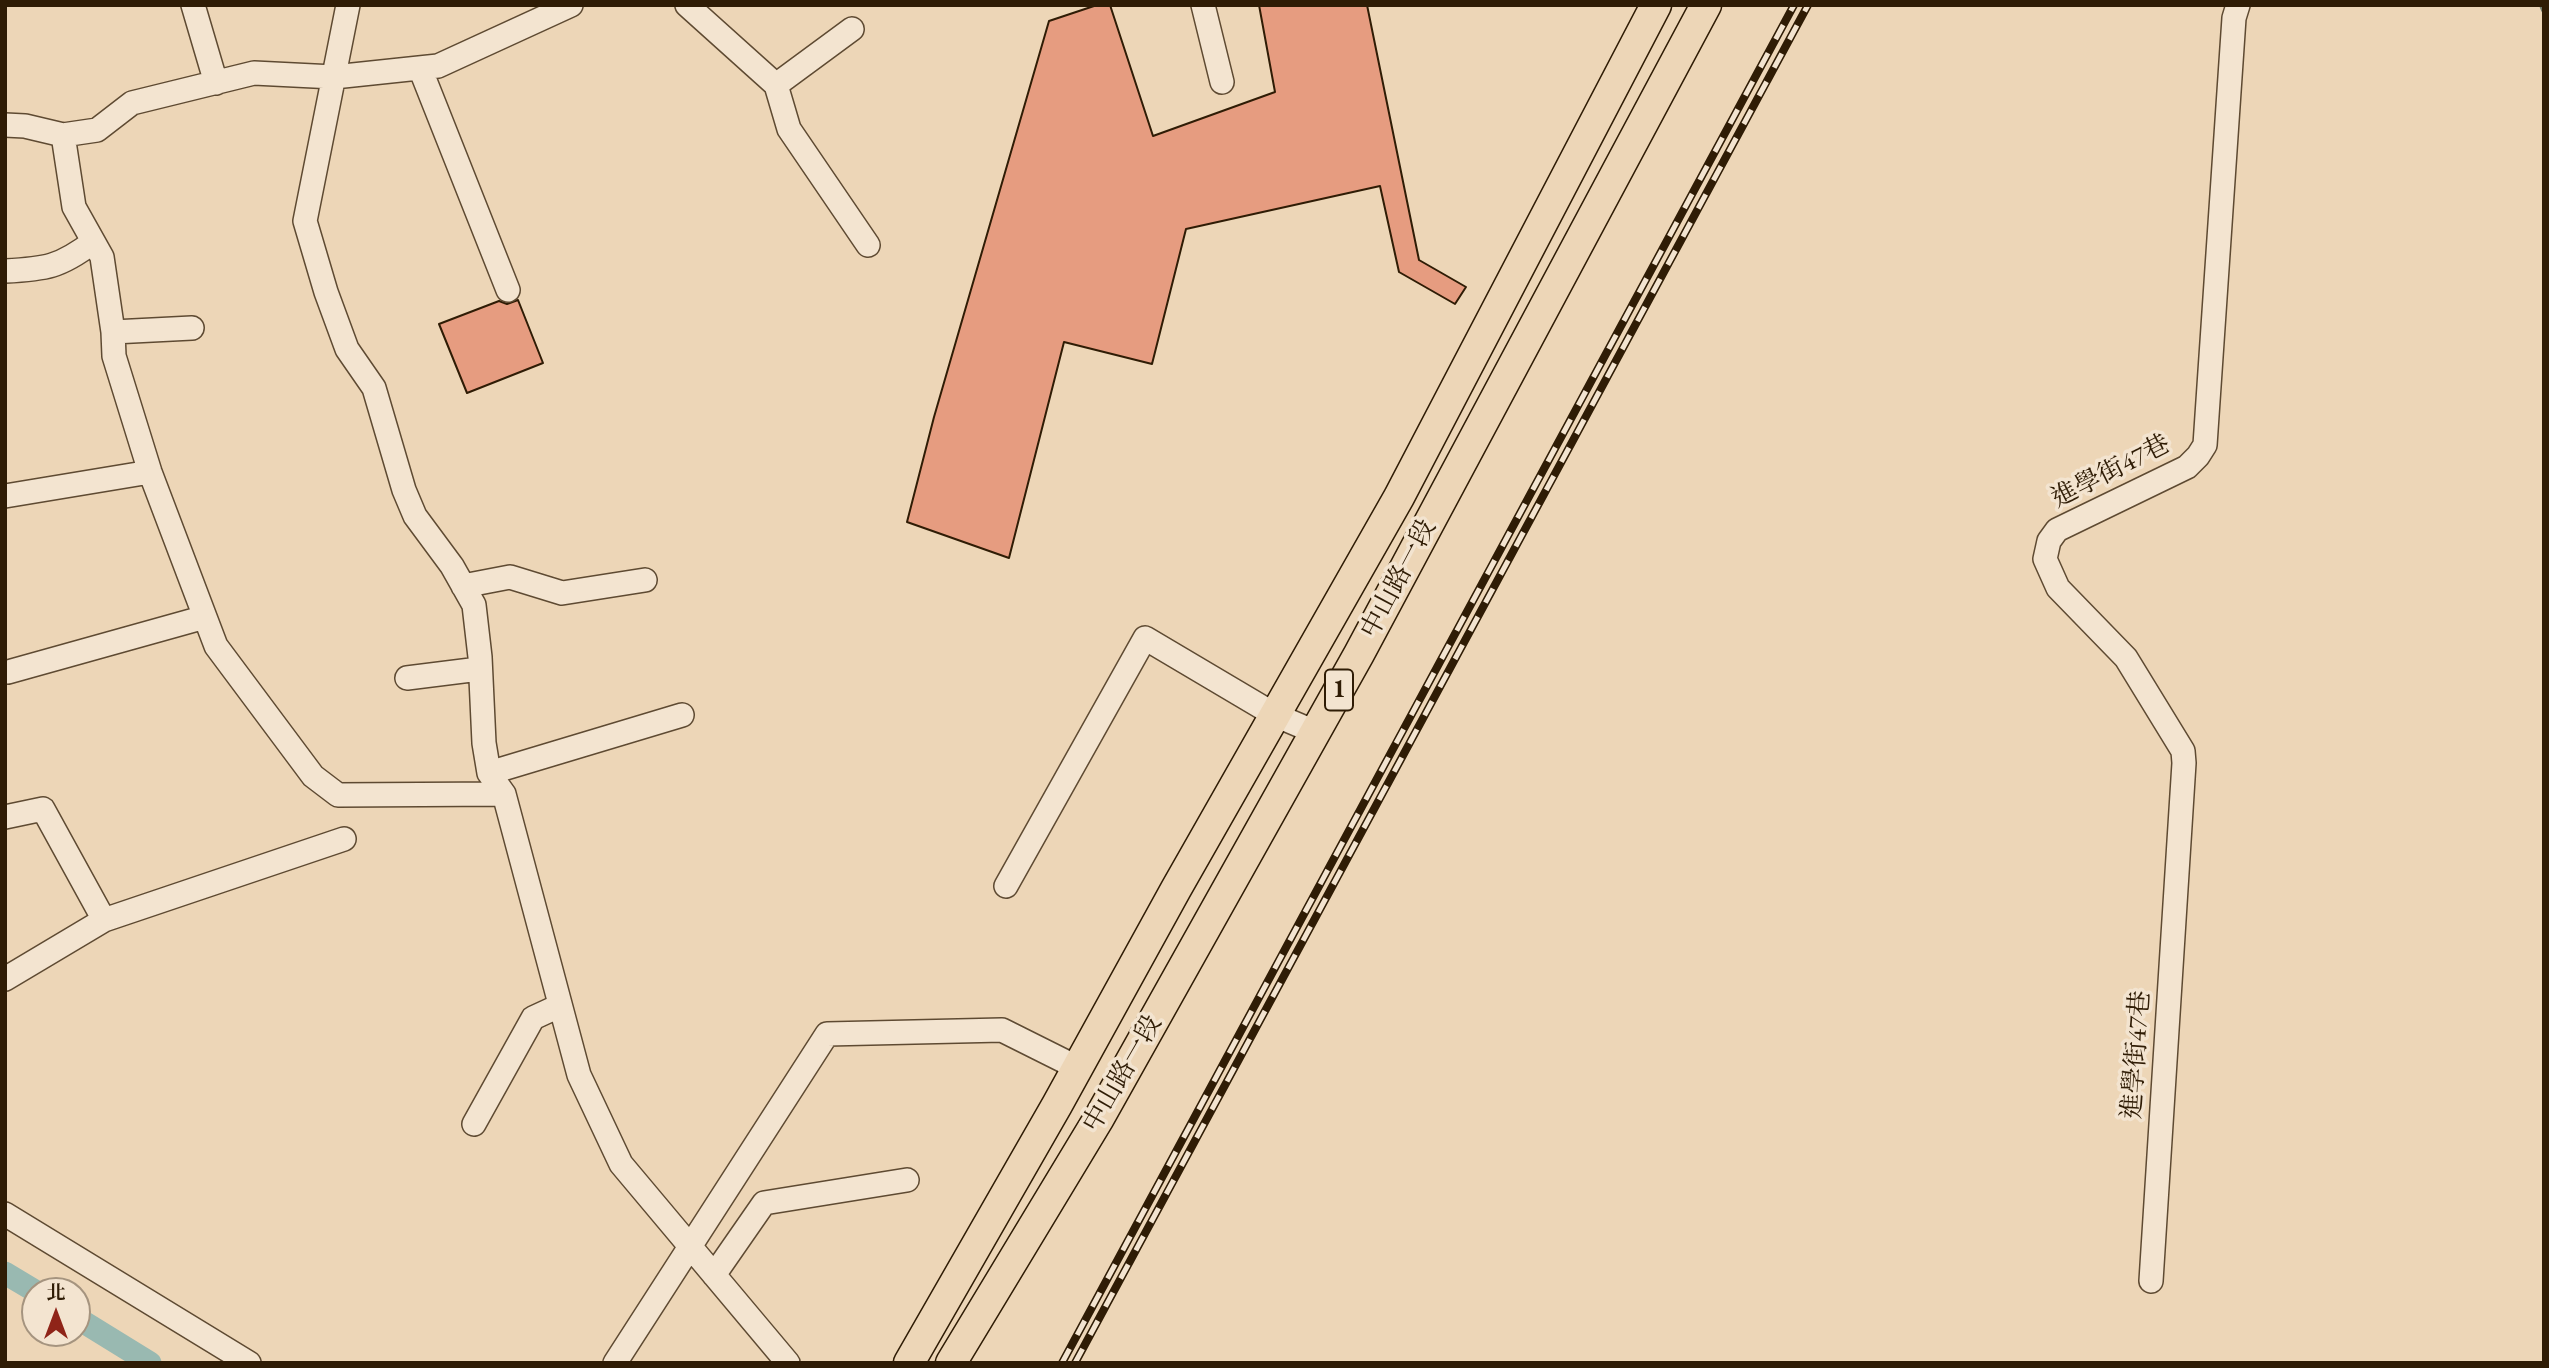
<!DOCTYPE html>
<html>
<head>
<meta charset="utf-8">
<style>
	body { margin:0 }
	#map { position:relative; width:2549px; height:1368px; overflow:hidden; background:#edd6b7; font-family:"EB Garamond","Noto Serif TC",serif }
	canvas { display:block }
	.frame { position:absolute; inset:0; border:7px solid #2f1c05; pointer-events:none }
	.north { position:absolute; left:21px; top:1277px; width:70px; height:70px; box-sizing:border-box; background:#f3e4d0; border:2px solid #a5947f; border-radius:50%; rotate:0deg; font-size:19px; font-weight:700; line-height:28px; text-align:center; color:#2f1c05 }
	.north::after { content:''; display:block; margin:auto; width:24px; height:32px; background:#8f2418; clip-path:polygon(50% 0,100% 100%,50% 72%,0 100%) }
</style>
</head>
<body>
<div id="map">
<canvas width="2549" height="1368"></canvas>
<div class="frame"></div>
<div class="north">北</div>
</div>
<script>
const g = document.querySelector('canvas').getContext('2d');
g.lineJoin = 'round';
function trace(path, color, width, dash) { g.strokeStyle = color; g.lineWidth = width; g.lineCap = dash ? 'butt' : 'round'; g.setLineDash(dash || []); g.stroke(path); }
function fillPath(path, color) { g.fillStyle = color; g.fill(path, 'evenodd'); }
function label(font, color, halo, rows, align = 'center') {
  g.font = font + ' "EB Garamond","Noto Serif TC",serif'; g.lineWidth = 7; g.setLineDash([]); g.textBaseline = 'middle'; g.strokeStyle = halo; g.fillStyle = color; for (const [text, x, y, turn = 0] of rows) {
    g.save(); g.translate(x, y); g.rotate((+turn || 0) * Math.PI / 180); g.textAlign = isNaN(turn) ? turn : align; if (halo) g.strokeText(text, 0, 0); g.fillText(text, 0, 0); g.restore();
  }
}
trace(new Path2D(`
	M 2542,5 L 2544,10`), '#6f7a6c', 6);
trace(new Path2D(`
	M 5,1273 L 35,1291
	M 77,1318 L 150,1363`), '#99b9b1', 23);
const building = new Path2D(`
	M 1097,5 L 1110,5 L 1153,136 L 1275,92 L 1259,5 L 1367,5 L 1419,260 L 1466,287 L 1455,304 L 1399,272 L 1380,186 L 1186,229 L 1152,364 L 1064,342 L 1009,558 L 907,522 L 934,417 L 1049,21 Z
	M 518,300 L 543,363 L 467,393 L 439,324 L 499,301 L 507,304 Z`);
fillPath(building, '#e69c80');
trace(building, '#2f1c05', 2);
const minor = new Path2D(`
	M 193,5 L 216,83
	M 348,5 L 305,221 L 326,292 L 347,349 L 374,388 L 404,490 L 415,516 L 452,566 L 474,605 L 480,657 L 484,743 L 489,773 L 504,794 L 579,1075 L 621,1164 L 788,1363
	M 687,5 L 776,85 L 789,129 L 868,245
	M 1203,5 L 1222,82
	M 420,68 L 508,290
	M 776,85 L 852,29
	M 5,125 L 25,126 L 63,135 L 97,130 L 132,103 L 254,73 L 334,77 L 438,66 L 571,5
	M 63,135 L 74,207 L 102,257 L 113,332 L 114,356 L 150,472 L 216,646 L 313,776 L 338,795 L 504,794
	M 5,271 C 46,269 60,267 93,242
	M 113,332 L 192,328
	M 5,496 L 150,472
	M 463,586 L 510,577 L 562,593 L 645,580
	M 8,672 L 205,617
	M 407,678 L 479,669
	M 489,773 L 682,715
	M 5,817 L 43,809 L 104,920
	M 1006,886 L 1145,638 L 1275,715 L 1315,732
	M 5,979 L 104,920 L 344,839
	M 474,1124 L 533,1018 L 559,1006
	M 5,1214 L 249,1363
	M 714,1275 L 764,1203 L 907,1180
	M 2151,1281 L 2184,763 L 2183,751 L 2126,658 L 2058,588 L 2045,559 L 2049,541 L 2057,530 L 2187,467 L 2198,456 L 2205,445 L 2234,18 L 2238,5
	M 615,1363 L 827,1034 L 1002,1030 L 1078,1068`);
const major = new Path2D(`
	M 909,1363 L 1057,1105 L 1176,889 L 1399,497 L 1656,5
	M 951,1363 L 1099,1118 L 1359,654 L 1706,5`);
trace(minor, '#5e4a32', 26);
trace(major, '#2f1c05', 33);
trace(minor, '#f3e4d0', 23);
trace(major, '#edd6b7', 30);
const rail = new Path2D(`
	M 1062,1363 L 1794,5
	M 1075,1363 L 1808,5`);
trace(rail, '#2f1c05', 8);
trace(rail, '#f3e4d0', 5, [16]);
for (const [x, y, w] of [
	[1339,690,28]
]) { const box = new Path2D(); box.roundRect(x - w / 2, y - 20.5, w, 41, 5); g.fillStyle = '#f3e4d0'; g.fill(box); trace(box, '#2f1c05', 2); }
label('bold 24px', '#2f1c05', null, [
	["1",1339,690]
]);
label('26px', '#2f1c05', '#f3e4d0', [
	["進學街47巷",2111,472,-27],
	["中山路一段",1399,579,-62],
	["進學街47巷",2137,1055,-86],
	["中山路一段",1123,1074,-60]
]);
</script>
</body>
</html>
